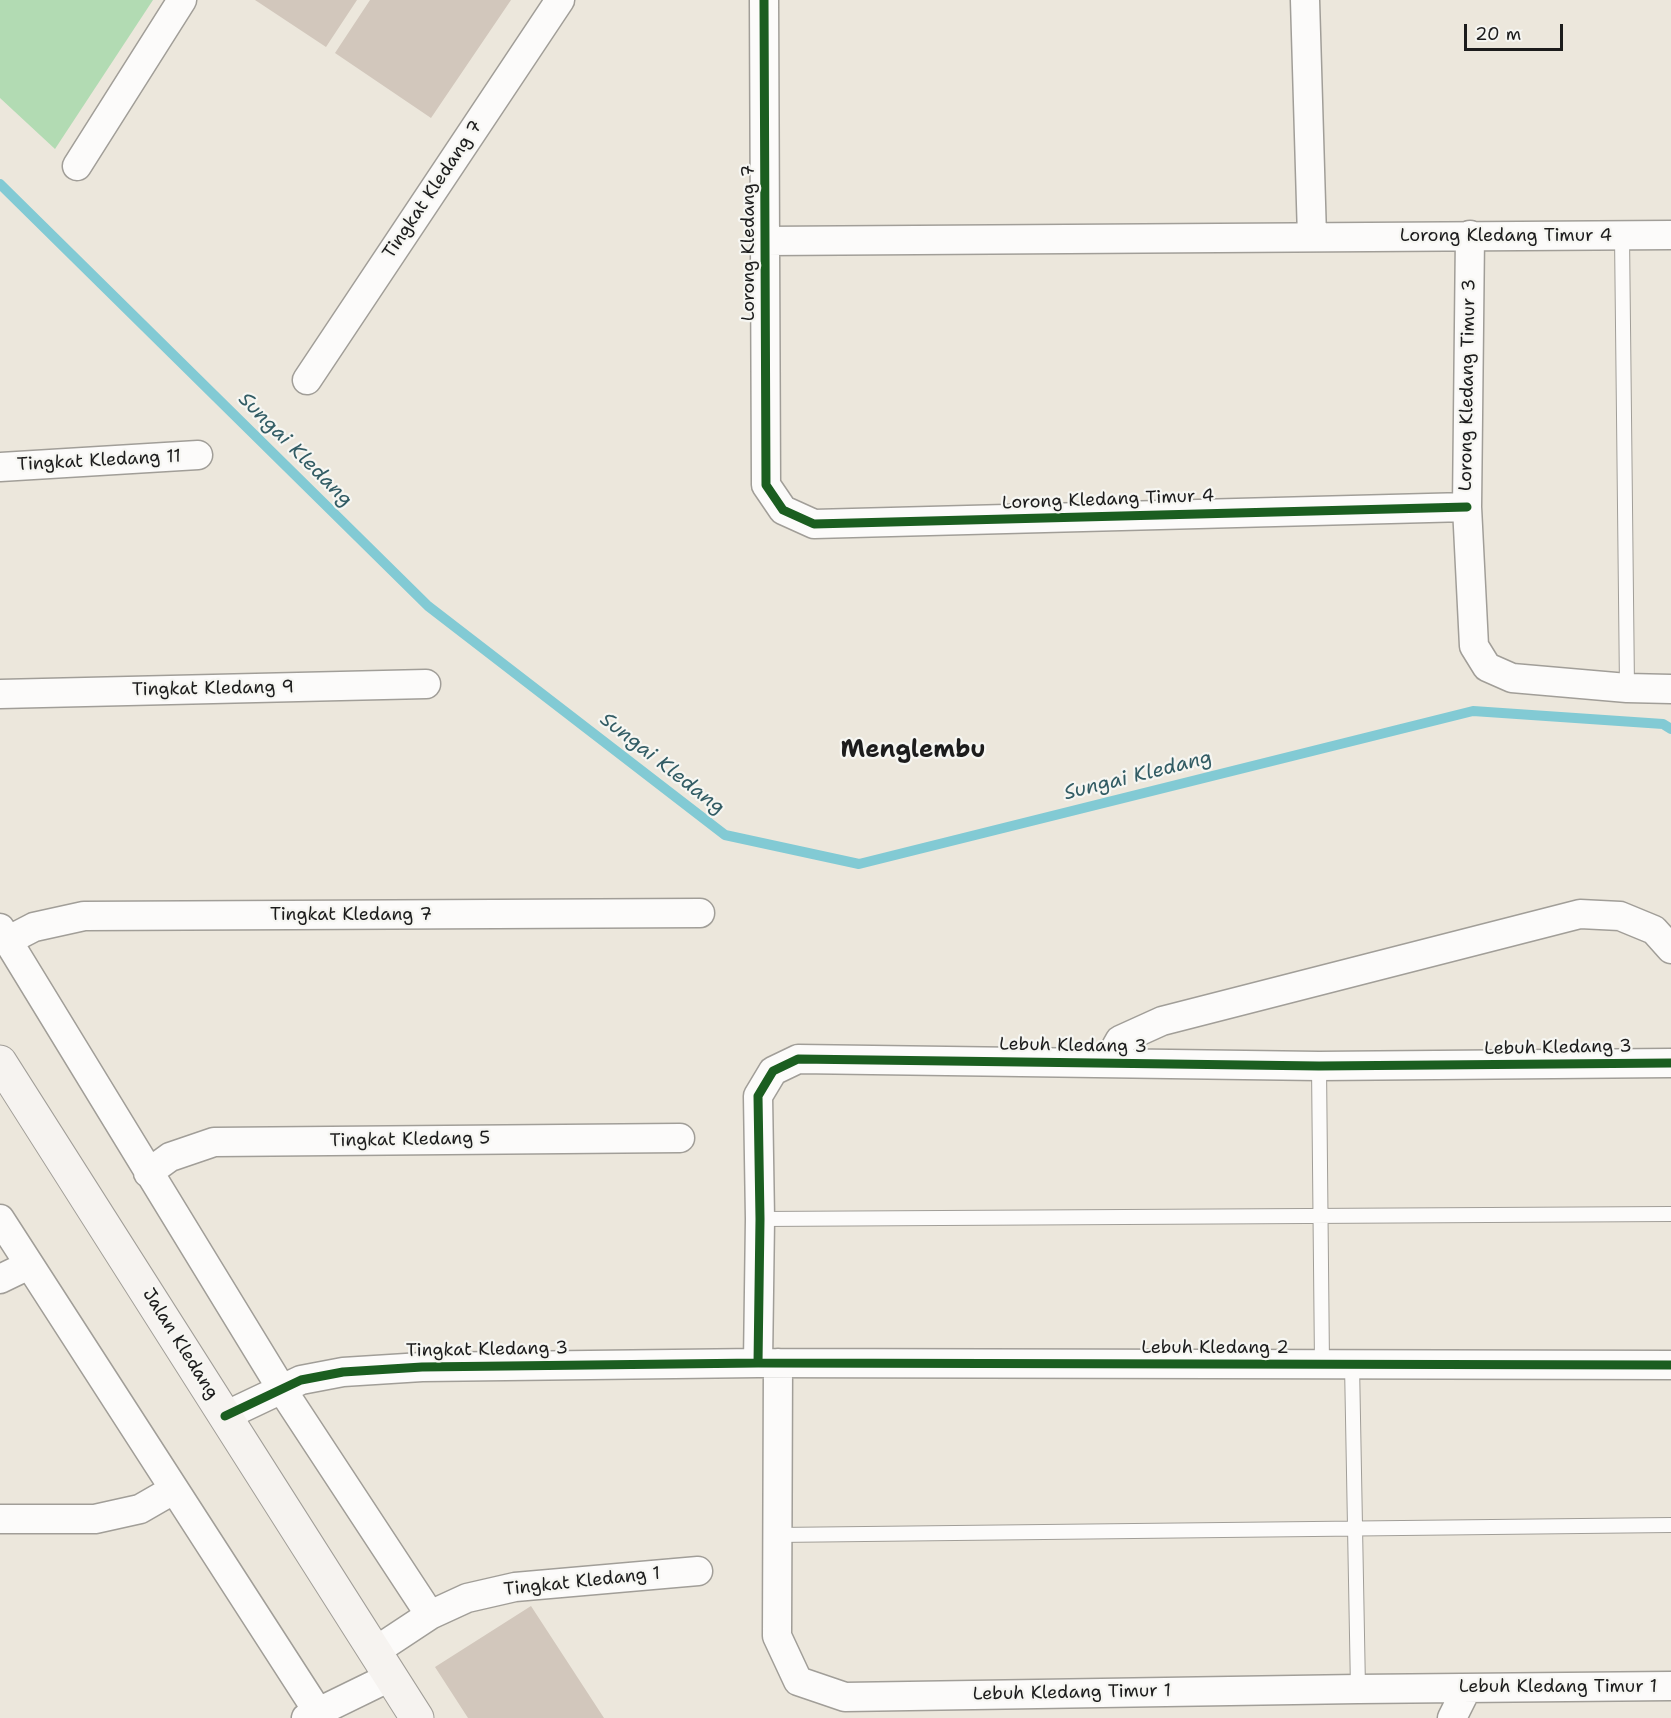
<!DOCTYPE html>
<html>
<head>
<meta charset="utf-8">
<style>
	body { margin:0 }
	#map { position:relative; width:1671px; height:1718px; overflow:hidden; background:#ece7dc; font-family:"Shantell Sans",sans-serif }
	canvas { display:block }
	.scale { position:absolute; left:1464px; top:24px; width:99px; height:27px; box-sizing:border-box; border:3px solid #1c1c1c; border-top:0; padding-left:8px; font-size:18px; line-height:21px; white-space:nowrap; color:#1c1c1c; -webkit-text-stroke:4px #f6f6f2; paint-order:stroke }
</style>
</head>
<body>
<div id="map">
<canvas width="1671" height="1718"></canvas>
<div class="scale">20 m</div>
</div>
<script>
const g = document.querySelector('canvas').getContext('2d');
g.lineJoin = 'round';
function fillPath(path, color) { g.fillStyle = color; g.fill(path, 'evenodd'); }
function trace(path, color, width, dash) { g.strokeStyle = color; g.lineWidth = width; g.lineCap = dash ? 'butt' : 'round'; g.setLineDash(dash || []); g.stroke(path); }
function label(font, color, halo, rows, align = 'center') {
  g.font = font + ' "Shantell Sans",sans-serif'; g.lineWidth = 4.5; g.setLineDash([]); g.textBaseline = 'middle'; g.strokeStyle = halo; g.fillStyle = color; for (const [text, x, y, turn = 0] of rows) {
    g.save(); g.translate(x, y); g.rotate((+turn || 0) * Math.PI / 180); g.textAlign = isNaN(turn) ? turn : align; if (halo) g.strokeText(text, 0, 0); g.fillText(text, 0, 0); g.restore();
  }
}
fillPath(new Path2D(`
	M 0,0 L 153,0 L 55,149 L 0,98 Z`), '#b2dbb3');
trace(new Path2D(`
	M 0,184 L 428,606 L 725,835 L 859,864 L 1473,711 L 1663,724 L 1671,729`), '#82cad4', 10);
fillPath(new Path2D(`
	M 255,0 L 357,0 L 326,47 Z
	M 370,0 L 511,0 L 431,118 L 335,53 Z
	M 531,1606 L 604,1718 L 468,1718 L 435,1667 Z`), '#d2c7bc');
const lane = new Path2D(`
	M 1622,235 L 1627,688
	M 1319,1066 L 1322,1364
	M 760,1219 L 1671,1214
	M 1352,1364 L 1358,1689
	M 776,1535 L 1671,1525`);
const street = new Path2D(`
	M 764,0 L 766,485 L 783,510 L 814,524 L 1467,507
	M 1305,0 L 1312,237
	M 77,166 L 182,0
	M 1470,235 L 1467,507 L 1474,646 L 1487,667 L 1512,678 L 1627,688 L 1671,689
	M 766,241 L 1671,235
	M 307,380 L 560,0
	M 0,467 L 198,455
	M 0,694 L 426,684
	M 0,928 L 281,1388 L 430,1615
	M 7,941 L 34,927 L 84,916 L 700,913
	M 1107,1063 L 1120,1040 L 1162,1021 L 1580,914 L 1620,916 L 1654,930 L 1671,949
	M 148,1173 L 170,1157 L 214,1142 L 680,1138
	M 0,1219 L 318,1712
	M 0,1279 L 29,1265
	M 758,1363 L 760,1219 L 758,1096 L 773,1071 L 798,1059 L 1319,1066 L 1671,1063
	M 778,1363 L 777,1636 L 798,1681 L 845,1697 L 1358,1689 L 1671,1686
	M 225,1416 L 301,1380 L 343,1372 L 422,1367 L 758,1363 L 1671,1365
	M 0,1519 L 95,1519 L 140,1509 L 173,1490
	M 374,1652 L 430,1615 L 467,1598 L 515,1587 L 698,1571
	M 306,1718 L 390,1677
	M 1452,1718 L 1467,1688`);
const secondary = new Path2D(`
	M 0,1062 L 417,1718`);
trace(lane, '#a19e98', 16);
trace(street, '#a19e98', 31);
trace(secondary, '#a19e98', 35);
trace(lane, '#fcfbfa', 14);
trace(street, '#fcfbfa', 28);
trace(secondary, '#f6f3f0', 33);
trace(new Path2D(`
	M 764,0 L 766,485 L 783,510 L 814,524 L 1467,507
	M 758,1363 L 760,1219 L 758,1096 L 773,1071 L 798,1059 L 1319,1066 L 1671,1063
	M 225,1416 L 301,1380 L 343,1372 L 422,1367 L 758,1363 L 1671,1365`), '#1b5e20', 9);
label('18px', '#1c1c1c', '#f6f6f2', [
	["Tingkat Kledang 7",433,190,-56],
	["Lorong Kledang Timur 4",1506,236],
	["Lorong Kledang 7",749,243,-90],
	["Lorong Kledang Timur 3",1468,385,-89],
	["Tingkat Kledang 11",99,461,-3],
	["Lorong Kledang Timur 4",1108,500,-2],
	["Tingkat Kledang 9",213,689,-1],
	["Tingkat Kledang 7",351,915],
	["Lebuh Kledang 3",1073,1046,1],
	["Lebuh Kledang 3",1558,1048,-1],
	["Tingkat Kledang 5",410,1140,-1],
	["Jalan Kledang",180,1344,58],
	["Lebuh Kledang 2",1215,1348],
	["Tingkat Kledang 3",487,1350,-1],
	["Tingkat Kledang 1",582,1582,-6],
	["Lebuh Kledang Timur 1",1558,1687],
	["Lebuh Kledang Timur 1",1072,1693,-1]
]);
label('italic 20px', '#325c64', '#f6f6f2', [
	["Sungai Kledang",295,450,45],
	["Sungai Kledang",662,764,38],
	["Sungai Kledang",1138,776,-14]
]);
label('bold 24px', '#1c1c1c', '#f6f6f2', [
	["Menglembu",913,751]
]);
</script>
</body>
</html>
